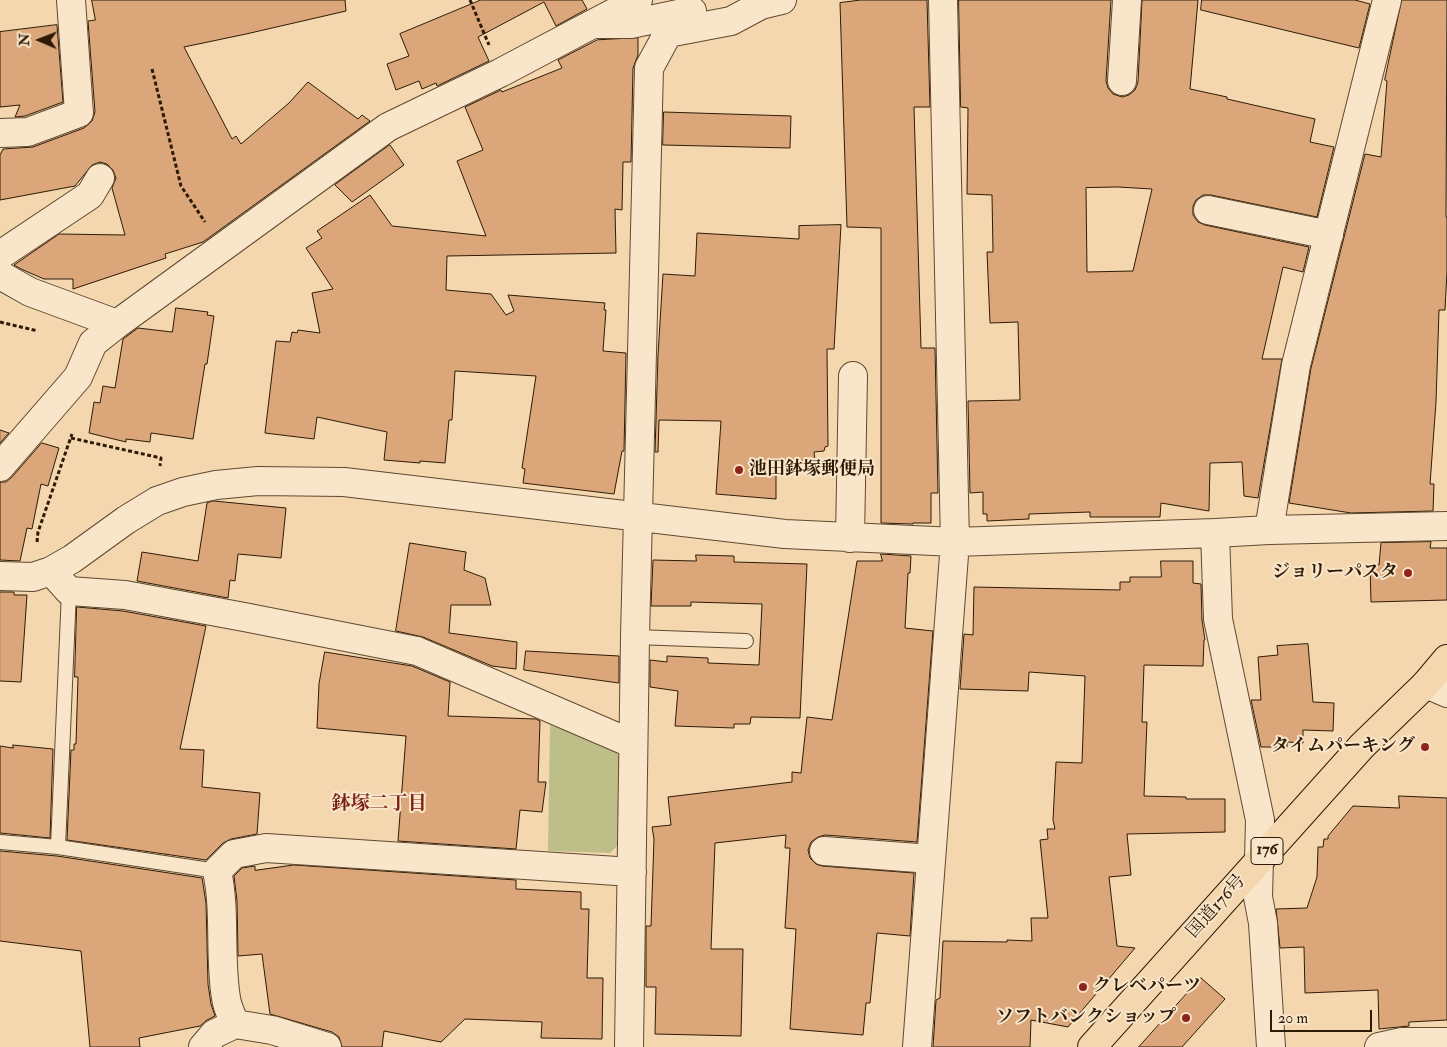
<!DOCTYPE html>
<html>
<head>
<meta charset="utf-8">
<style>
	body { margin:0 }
	#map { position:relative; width:1447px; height:1047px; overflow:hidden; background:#f4d7ae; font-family:"IM FELL Double Pica",serif }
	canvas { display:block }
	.north { position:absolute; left:15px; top:15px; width:50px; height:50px; -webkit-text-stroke:4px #f8e5ca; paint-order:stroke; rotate:271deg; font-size:14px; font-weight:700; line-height:20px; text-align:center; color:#2d1b06 }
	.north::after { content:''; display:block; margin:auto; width:18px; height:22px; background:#2d1b06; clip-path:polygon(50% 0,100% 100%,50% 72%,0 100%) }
	.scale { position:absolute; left:1270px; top:1010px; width:102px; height:22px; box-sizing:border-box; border:2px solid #2d1b06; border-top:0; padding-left:6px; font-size:15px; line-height:18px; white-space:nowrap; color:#2d1b06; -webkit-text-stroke:4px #f8e5ca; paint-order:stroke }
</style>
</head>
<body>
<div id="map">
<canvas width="1447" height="1047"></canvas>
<div class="north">N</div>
<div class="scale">20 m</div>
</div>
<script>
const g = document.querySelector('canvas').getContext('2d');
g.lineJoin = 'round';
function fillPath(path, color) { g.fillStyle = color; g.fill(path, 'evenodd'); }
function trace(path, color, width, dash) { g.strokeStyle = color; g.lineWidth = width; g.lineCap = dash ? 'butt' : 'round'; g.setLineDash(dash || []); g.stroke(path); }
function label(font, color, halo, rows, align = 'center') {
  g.font = font + ' "IM FELL Double Pica","Noto Serif JP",serif'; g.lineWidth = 4; g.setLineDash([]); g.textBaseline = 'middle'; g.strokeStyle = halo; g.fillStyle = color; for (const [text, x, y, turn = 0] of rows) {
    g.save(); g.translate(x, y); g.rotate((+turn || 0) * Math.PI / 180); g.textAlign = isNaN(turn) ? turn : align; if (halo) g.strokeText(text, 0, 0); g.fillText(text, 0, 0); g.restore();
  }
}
fillPath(new Path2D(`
	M 550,725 L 613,748 L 620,758 L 617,846 L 610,853 L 548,851 Z`), '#bebe89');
const building = new Path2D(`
	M 92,0 L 345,0 L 346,11 L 246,34 L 184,47 L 232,139 L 236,136 L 241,144 L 289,103 L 308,82 L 358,119 L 362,115 L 370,121 L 203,242 L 165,254 L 166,258 L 73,289 L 73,279 L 44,279 L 21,269 L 14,265 L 59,234 L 125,235 L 112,188 L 116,178 L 113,170 L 107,164 L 100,162 L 92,165 L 75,186 L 0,200 L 0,155 L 3,149 L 33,147 L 84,128 L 92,121 L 95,112 L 88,21 L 95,20 Z
	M 481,0 L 582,0 L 587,9 L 556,26 L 544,2 L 478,37 L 489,61 L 437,86 L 436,83 L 422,89 L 419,81 L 396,90 L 387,64 L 409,56 L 400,34 Z
	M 861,0 L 927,0 L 930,107 L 914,107 L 921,348 L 935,348 L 938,493 L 931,493 L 931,523 L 913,523 L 913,524 L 881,523 L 881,228 L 847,227 L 840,3 Z
	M 959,0 L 1111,0 L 1106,81 L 1108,88 L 1113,94 L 1122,97 L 1129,95 L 1135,90 L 1138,82 L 1142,0 L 1198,0 L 1190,89 L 1227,97 L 1227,99 L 1315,119 L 1310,142 L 1334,147 L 1317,217 L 1211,195 L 1203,195 L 1196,200 L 1193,206 L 1193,215 L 1198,222 L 1205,225 L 1309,247 L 1303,272 L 1283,267 L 1262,359 L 1282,359 L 1258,498 L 1244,496 L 1242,462 L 1210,463 L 1209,511 L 1161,503 L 1160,517 L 1090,517 L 1090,512 L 1029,514 L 1029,519 L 987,521 L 987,514 L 983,514 L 983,492 L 970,493 L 968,401 L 1020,400 L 1018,322 L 990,323 L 987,252 L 993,252 L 992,195 L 967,194 L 968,108 L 961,107 ZM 1118,187 L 1152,189 L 1133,271 L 1087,272 L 1086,188 Z
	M 1202,0 L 1355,0 L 1370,4 L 1359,48 L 1201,10 Z
	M 1402,0 L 1447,0 L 1446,217 L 1447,217 L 1447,271 L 1445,310 L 1439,310 L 1436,402 L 1430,484 L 1434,484 L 1433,511 L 1351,513 L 1289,503 L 1311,368 L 1365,154 L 1381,157 L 1387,81 L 1385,80 Z
	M 57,25 L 63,102 L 25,116 L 15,117 L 20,105 L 0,107 L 0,32 Z
	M 638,38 L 638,55 L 633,68 L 631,162 L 623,162 L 622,210 L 615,209 L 616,253 L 447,256 L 446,290 L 491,294 L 506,315 L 514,311 L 508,295 L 605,303 L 604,310 L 606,310 L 603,351 L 626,353 L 624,451 L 622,451 L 614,494 L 523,483 L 525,469 L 522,468 L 536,376 L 455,371 L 452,420 L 449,420 L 445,463 L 420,461 L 420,463 L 384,460 L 387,432 L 317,417 L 314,439 L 265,433 L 276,341 L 290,342 L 292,332 L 297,333 L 298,330 L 320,333 L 312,293 L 333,289 L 306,248 L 322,238 L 317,231 L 370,195 L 392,226 L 486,236 L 457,161 L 483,150 L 465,107 L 501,90 L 502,92 L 562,68 L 558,60 L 597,40 Z
	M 664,112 L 791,116 L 790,148 L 663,145 Z
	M 390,145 L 404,165 L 352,202 L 335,185 Z
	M 841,225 L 834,349 L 827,349 L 828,446 L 825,447 L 824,451 L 814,452 L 815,460 L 776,461 L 776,499 L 716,494 L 721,421 L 659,420 L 658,452 L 655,452 L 658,355 L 663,274 L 695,276 L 697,233 L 799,239 L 799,226 Z
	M 176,308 L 208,312 L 207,315 L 214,316 L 207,364 L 205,364 L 193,439 L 151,433 L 150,442 L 126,439 L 126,442 L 89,433 L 94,402 L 100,403 L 103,386 L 115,388 L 123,339 L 138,328 L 172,332 Z
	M 0,430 L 9,433 L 0,443 Z
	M 42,443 L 59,448 L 48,486 L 41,484 L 32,529 L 27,528 L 20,561 L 0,560 L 0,482 L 6,482 L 12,477 Z
	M 214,501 L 286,508 L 281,558 L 238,554 L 235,581 L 230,580 L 228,598 L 137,581 L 142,552 L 198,561 L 207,503 Z
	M 1431,542 L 1430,548 L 1447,548 L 1447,600 L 1371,602 L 1370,565 L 1379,565 L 1381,543 Z
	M 410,543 L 466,552 L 464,570 L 485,578 L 491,605 L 451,605 L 449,633 L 517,642 L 516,669 L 492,666 L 423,637 L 396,631 Z
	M 881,554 L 911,556 L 910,573 L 908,573 L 905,628 L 933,631 L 917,842 L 825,835 L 818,837 L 811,842 L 808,850 L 810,858 L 816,864 L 822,866 L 914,873 L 910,936 L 877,933 L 870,1003 L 866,1003 L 863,1035 L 790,1029 L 796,929 L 785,928 L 790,848 L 785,848 L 786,835 L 715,843 L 711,949 L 743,949 L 741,1036 L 655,1034 L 656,987 L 646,987 L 646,926 L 651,926 L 654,839 L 652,827 L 671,825 L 668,797 L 792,782 L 792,772 L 801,773 L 807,717 L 832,720 L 857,561 L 882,561 Z
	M 696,555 L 734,556 L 734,562 L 807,564 L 800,718 L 751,717 L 750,724 L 734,724 L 734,728 L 675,726 L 678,691 L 650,687 L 650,660 L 667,662 L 667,656 L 708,658 L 708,663 L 759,665 L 762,604 L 691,602 L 691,606 L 651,606 L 653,560 L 696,561 Z
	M 1161,561 L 1193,561 L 1193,583 L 1201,584 L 1202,620 L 1205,640 L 1204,640 L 1203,666 L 1144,665 L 1142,722 L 1147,722 L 1144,796 L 1186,797 L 1186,799 L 1225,799 L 1225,832 L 1127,834 L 1131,875 L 1109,877 L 1117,946 L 1135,948 L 1068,1027 L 1031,1020 L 1030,1047 L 933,1047 L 936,1000 L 940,998 L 943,941 L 1007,942 L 1007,940 L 1032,941 L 1031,918 L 1048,918 L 1040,840 L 1048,839 L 1047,829 L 1055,829 L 1053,820 L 1056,762 L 1082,763 L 1085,676 L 1029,672 L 1028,691 L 960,689 L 964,634 L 973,635 L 974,587 L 1120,590 L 1120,582 L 1130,582 L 1130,577 L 1161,577 Z
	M 0,592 L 14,592 L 14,595 L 27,595 L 21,682 L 0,681 Z
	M 77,607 L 123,611 L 206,626 L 180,749 L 204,750 L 202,787 L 260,793 L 257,834 L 231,839 L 223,843 L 206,860 L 67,840 L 71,750 L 74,750 L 74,744 L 76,744 L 78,677 L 75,677 Z
	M 1308,644 L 1313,702 L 1334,703 L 1333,731 L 1303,730 L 1303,743 L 1287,742 L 1287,747 L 1261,747 L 1251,700 L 1261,700 L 1258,657 L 1278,655 L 1277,646 Z
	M 526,651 L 619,656 L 619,683 L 524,670 Z
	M 325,652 L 412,666 L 450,682 L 448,716 L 536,719 L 540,721 L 538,782 L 546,782 L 542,812 L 520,810 L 516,849 L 398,841 L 406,736 L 317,728 L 319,684 Z
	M 13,745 L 53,749 L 50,838 L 0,833 L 0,746 L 13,748 Z
	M 1399,796 L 1447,798 L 1447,1020 L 1409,1022 L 1409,1026 L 1379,1029 L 1378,990 L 1305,993 L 1304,947 L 1280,948 L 1276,909 L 1307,908 L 1317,877 L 1318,847 L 1323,847 L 1324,839 L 1328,839 L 1328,836 L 1353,806 L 1399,808 Z
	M 0,851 L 57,856 L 202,878 L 206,903 L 208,984 L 211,1004 L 215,1016 L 207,1020 L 200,1026 L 139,1038 L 140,1047 L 90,1047 L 81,951 L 0,941 Z
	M 294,865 L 516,880 L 516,889 L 581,892 L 581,909 L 589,909 L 587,978 L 603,978 L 602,1039 L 541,1038 L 542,1022 L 465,1019 L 441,1042 L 384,1031 L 382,1047 L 342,1047 L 339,1037 L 332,1032 L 270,1014 L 262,954 L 238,956 L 237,901 L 234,876 L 242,868 L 255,866 L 255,870 Z
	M 1201,978 L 1225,999 L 1182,1047 L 1139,1047 Z`);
fillPath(building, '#dba67a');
trace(building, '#2d1b06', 1);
const service = new Path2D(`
	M 635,637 L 746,641
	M 0,842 L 58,847 L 217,871
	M 58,847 L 69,591`);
const minor = new Path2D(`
	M 597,24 L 631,24 L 692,11
	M 1122,81 L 1127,0
	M 0,133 L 28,132 L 79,113 L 71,0
	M 1208,210 L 1329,235
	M 0,255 L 90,195 L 100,178
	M 0,275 L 30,292 L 117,324
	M 0,467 L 78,377 L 93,343 L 117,324 L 388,127 L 500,73 L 638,0
	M 1269,530 L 1296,365 L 1387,0
	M 1215,533 L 1218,619 L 1260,820 L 1258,897 L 1263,923 L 1271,1047
	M 850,538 L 853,376
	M 51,571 L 69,591 L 125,595 L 244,617 L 417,651 L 633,744
	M 0,576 L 33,577 L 51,571 L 72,559 L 126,520 L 157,501 L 183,492 L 216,485 L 258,481 L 344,482 L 785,534 L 955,542 L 1215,533 L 1269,530 L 1447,526
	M 1426,684 L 1447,693
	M 824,851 L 931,859
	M 235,1024 C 232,1016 227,1007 226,998 C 219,956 226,912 217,871 L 234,854 L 266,848 L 632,872
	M 203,1047 L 214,1034 L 235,1024 L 272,1030 L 327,1047
	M 629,1047 L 635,637 L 649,68 L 668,33 L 731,21 L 761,5 L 782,0
	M 917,1047 L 955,542 L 943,0
	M 1379,1047 L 1402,1042 L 1447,1042`);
const trunk = new Path2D(`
	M 1092,1047 L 1362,746 L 1426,684 L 1447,659`);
trace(service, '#5f4a30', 16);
trace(minor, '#5f4a30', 30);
trace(trunk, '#2d1b06', 30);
trace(new Path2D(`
	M 470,0 L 489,45
	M 152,69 L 181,186 L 205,222
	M 0,322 L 38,331
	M 71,438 L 161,458 L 160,466
	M 37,542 L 38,532 L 72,434`), '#2d1b06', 3, [4, 2.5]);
trace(service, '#f8e5ca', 14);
trace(minor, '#f8e5ca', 28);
trace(trunk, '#f4d7ae', 28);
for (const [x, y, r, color] of [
	[739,470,5,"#8f2418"],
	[1408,573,5,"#8f2418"],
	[1425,747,5,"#8f2418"],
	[1083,987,5,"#8f2418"],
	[1186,1018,5,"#8f2418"]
]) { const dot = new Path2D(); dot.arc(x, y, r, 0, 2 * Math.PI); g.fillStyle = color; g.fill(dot); trace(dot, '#f8e5ca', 2); }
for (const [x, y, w] of [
	[1267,851,32]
]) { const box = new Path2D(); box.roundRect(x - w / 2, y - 13.5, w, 27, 4); g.fillStyle = '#f8e5ca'; g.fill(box); trace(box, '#2d1b06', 1); }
label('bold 16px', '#2d1b06', null, [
	["176",1267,851]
]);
label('bold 18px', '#2d1b06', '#f8e5ca', [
	["池田鉢塚郵便局",749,470,"left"],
	["ジョリーパスタ",1398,573],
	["タイムパーキング",1415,747],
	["クレベパーツ",1093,987,"left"],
	["ソフトバンクショップ",1176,1018]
], 'right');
label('18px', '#2d1b06', '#f8e5ca', [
	["国道176号",1217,907,-48]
]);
label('bold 19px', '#7a1f14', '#f8e5ca', [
	["鉢塚二丁目",379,805]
]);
</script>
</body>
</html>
